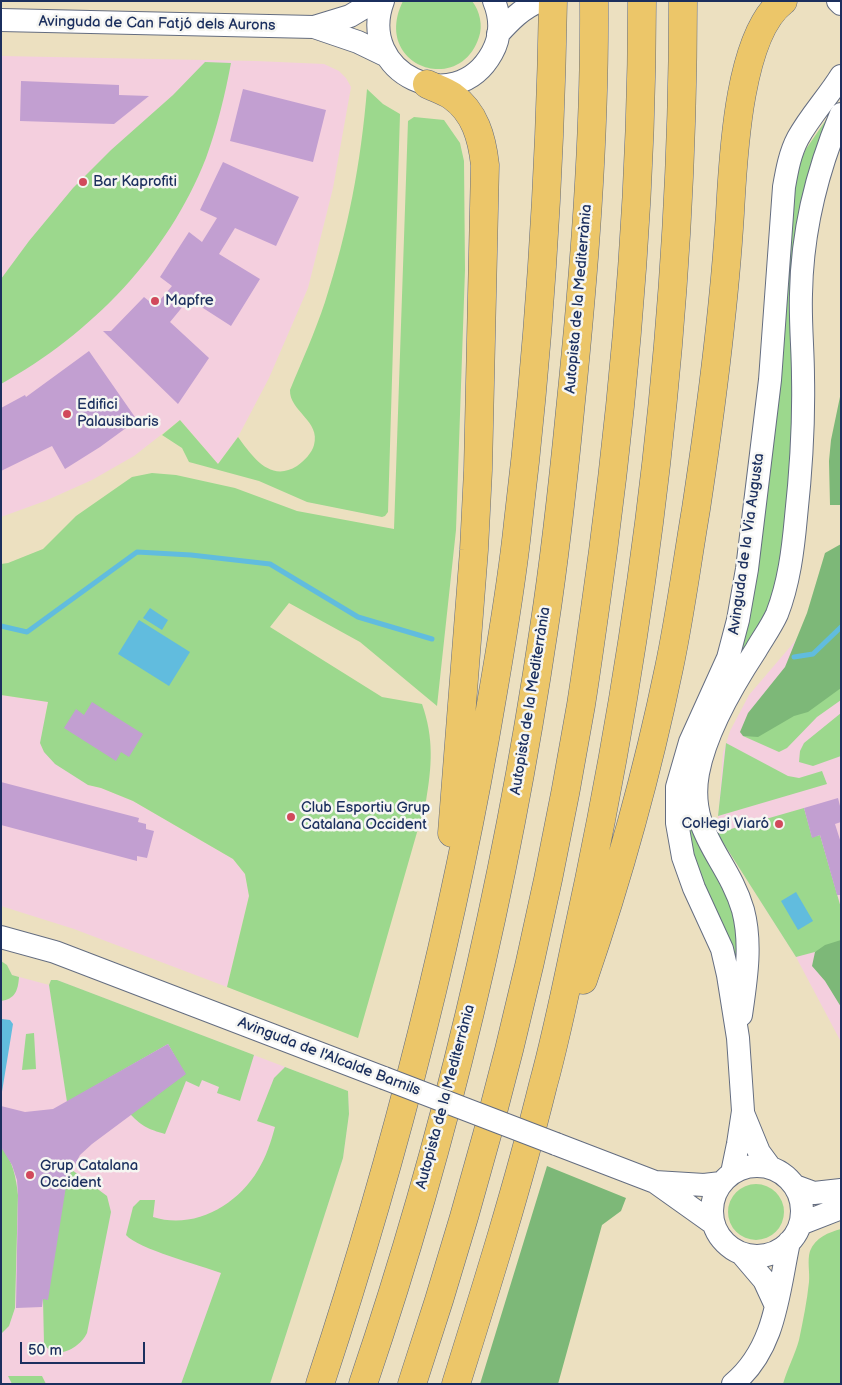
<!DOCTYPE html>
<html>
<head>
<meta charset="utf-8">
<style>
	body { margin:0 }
	#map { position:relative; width:842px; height:1385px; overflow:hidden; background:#ece0c0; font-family:"Balsamiq Sans",sans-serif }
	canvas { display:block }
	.frame { position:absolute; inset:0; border:2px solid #1b2f5e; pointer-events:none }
	.scale { position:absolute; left:20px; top:1342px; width:125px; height:22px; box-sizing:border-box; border:2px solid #1b2f5e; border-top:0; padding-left:6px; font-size:15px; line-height:18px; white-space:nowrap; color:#1b2f5e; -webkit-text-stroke:4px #f6f6f2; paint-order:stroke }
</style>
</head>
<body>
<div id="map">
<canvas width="842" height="1385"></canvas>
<div class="frame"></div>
<div class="scale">50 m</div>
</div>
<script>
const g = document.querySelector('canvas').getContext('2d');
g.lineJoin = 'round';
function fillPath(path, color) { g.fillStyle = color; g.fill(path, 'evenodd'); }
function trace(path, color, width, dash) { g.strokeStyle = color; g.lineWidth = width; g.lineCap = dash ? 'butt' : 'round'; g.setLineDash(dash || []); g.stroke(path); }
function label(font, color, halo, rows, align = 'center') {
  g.font = font + ' "Balsamiq Sans",sans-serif'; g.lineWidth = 5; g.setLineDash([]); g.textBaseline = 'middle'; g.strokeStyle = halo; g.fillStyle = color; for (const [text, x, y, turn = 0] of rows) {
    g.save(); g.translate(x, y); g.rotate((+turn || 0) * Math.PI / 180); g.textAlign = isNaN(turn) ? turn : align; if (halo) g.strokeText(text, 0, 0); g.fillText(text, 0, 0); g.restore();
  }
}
fillPath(new Path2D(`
	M 1,56 L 256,61 L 324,64 L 339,71 L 346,78 L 351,87 L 333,188 L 308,288 L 269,378 L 238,437 L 218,464 L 180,420 L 134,456 L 92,480 L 45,501 L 1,517 Z
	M 841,618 L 841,1042 L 796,957 L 717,833 L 723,753 L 730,731 L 749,695 L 796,640 Z
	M 1,695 L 48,702 L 45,716 L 88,785 L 101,788 L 133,801 L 233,859 L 245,874 L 249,896 L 227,987 L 74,929 L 1,906 Z
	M 1,961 L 7,965 L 12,975 L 49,985 L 51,980 L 57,980 L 348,1091 L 349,1114 L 343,1158 L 270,1384 L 1,1384 Z`), '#f4cfde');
fillPath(new Path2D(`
	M 403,1 L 472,1 C 480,11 483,26 479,37 C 460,97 371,66 403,1 Z
	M 205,62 L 231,63 C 225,95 217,128 206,158 C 168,255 91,334 1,384 L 1,279 L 29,241 L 73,188 L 111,150 L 173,95 Z
	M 367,89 L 383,104 L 400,114 L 388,512 L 385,516 L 382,517 L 307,502 L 259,481 L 189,462 L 182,448 L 162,435 L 180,420 L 218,464 L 238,437 C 252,456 270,483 297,466 C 304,461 312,453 314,445 C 321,421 289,411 290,390 C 302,361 315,332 325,302 C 348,231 361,163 367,89 Z
	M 830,114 L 793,459 L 774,605 L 733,672 L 794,190 L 800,162 L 806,149 Z
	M 414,117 L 444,120 L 460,143 L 464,161 L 465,270 L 456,530 L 437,706 L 360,642 L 289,603 L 270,627 L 382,697 L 422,704 C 434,738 432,766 426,801 L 358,1038 L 227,987 L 249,896 L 245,874 L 233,859 L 133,801 L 101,788 L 88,785 L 55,764 L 44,752 L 40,743 L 48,702 L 1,695 L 1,564 L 8,563 L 43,549 L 76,516 L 132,477 L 152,473 L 176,475 L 235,488 L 297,511 L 394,529 L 408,121 Z
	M 841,675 L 841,700 L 817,717 L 787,748 L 779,752 L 743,736 Z
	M 841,713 L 841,756 L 813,766 L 799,762 L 800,751 L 804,743 Z
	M 726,743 L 788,776 L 799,778 L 822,771 L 827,784 L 718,816 Z
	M 686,806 L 735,915 L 738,985 L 693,860 Z
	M 804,808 L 812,837 L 820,835 L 841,908 L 841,945 L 796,957 L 717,833 Z
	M 1,961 L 7,965 L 12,975 L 19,977 C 18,991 15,999 1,1001 Z
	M 51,980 L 57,980 L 254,1055 L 240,1101 L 217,1093 L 219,1087 L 202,1080 L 199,1087 L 186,1081 L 165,1134 C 148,1129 143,1127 130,1114 L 185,1074 L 168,1044 L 67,1102 L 49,985 Z
	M 34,1033 L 36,1069 L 22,1070 L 26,1034 Z
	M 285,1067 L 348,1091 L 349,1114 L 343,1158 L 270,1384 L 181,1384 L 221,1273 C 200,1265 138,1249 126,1235 L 133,1207 L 140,1200 L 155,1200 L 153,1217 C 193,1230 237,1206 258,1170 C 266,1157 271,1142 275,1127 L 257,1121 L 274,1078 Z
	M 1,1147 C 13,1160 16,1178 18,1195 L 15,1308 L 9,1326 L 1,1334 Z
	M 72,1170 L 107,1196 L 111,1212 L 87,1333 C 80,1348 55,1362 44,1344 L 43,1299 L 67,1180 Z
	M728 1212a28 28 0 1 1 56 0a28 28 0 1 1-56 0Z
	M 841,1229 L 841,1384 L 783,1384 C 787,1369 795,1355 799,1340 C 803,1321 807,1301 809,1282 C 810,1272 807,1261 810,1251 C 815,1238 829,1232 841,1229 Z
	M 8,1376 L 42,1376 L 46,1384 L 12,1384 Z`), '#9cd88d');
fillPath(new Path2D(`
	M 841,392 L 841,505 L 830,505 L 829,461 L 831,440 Z
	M 841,544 L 841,688 L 808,712 L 794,716 L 758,737 L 743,736 L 740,732 L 748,713 L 785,667 L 807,613 L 825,553 Z
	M 841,940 L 841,1007 L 825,981 L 812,966 L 815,952 L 825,945 Z
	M 547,1166 L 626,1198 L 621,1211 L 602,1225 L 558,1384 L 480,1384 Z`), '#7db878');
fillPath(new Path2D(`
	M 150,608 L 168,620 L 162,630 L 143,618 Z
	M 139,620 L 190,652 L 169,686 L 118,654 Z
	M 796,892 L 813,921 L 798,930 L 781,901 Z
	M 2,1019 L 10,1020 L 13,1024 L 1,1098 Z`), '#61bcde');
trace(new Path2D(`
	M 1,626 L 27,632 L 137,552 L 191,555 L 270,564 L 358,617 L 432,639
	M 794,657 L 813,654 L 841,627`), '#61bcde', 5);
fillPath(new Path2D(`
	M 21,81 L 119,85 L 119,95 L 149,96 L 114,124 L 20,121 Z
	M 243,89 L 326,110 L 313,162 L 230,141 Z
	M 223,162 L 299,197 L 276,246 L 235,228 L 219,254 L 260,279 L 231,326 L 189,299 L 170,322 L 209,358 L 178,404 L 103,331 L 111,331 L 144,297 L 155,306 L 172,286 L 160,277 L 189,232 L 202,242 L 217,218 L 200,210 Z
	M 89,351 L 137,420 L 100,447 L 65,469 L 52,446 L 1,471 L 1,408 L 25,395 L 26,397 Z
	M 92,702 L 143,734 L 129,757 L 121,752 L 116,761 L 64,728 L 76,709 L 84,715 Z
	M 1,782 L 139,818 L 138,822 L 146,824 L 146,829 L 154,831 L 147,858 L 137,856 L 137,861 L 1,825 Z
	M 838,798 L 841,810 L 841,822 L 835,824 L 841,843 L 841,895 L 837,895 L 820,835 L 812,838 L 804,808 Z
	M 168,1044 L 186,1074 L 92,1144 L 80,1155 L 67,1180 L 48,1300 L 43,1299 L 42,1307 L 16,1308 L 18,1195 L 17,1180 L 12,1165 L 1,1147 L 1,1106 L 25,1112 L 53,1109 Z`), '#c29fd1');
const minor = new Path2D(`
	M 383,1 C 356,73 455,120 492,53 C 501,37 501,18 494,1
	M 838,1 L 841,4
	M 1,20 L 314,27 L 358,42 L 387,56
	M 314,27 L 350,16 L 375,1
	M 498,34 C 510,21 522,8 540,1
	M 1,937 L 55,952 L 384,1078
	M 741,1015 C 746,980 752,944 743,910 C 728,858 687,833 698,773 C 706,731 733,685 756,650 C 763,638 771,627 777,614 C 789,583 793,550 796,517 C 801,471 804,424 803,377 C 803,350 800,322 801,294 C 802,232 817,171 841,114
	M 743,1113 L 759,1152 L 770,1167
	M 556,1144 L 655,1182 L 714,1224
	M712 1211a45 45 0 1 1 90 0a45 45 0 1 1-90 0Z
	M 732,1173 L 738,1144 L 743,1111 L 738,1038 L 728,975 L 722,949 L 694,888 L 683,857 L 677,823 L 677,787 L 690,742 L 728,658 L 738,620 L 747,569 L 770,380 L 784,187 C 787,170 790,153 798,138 C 810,116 828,97 841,76
	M 655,1182 L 704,1185 L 721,1183
	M 795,1186 L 814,1193 L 841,1190
	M 800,1224 L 841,1208
	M 741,1253 L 764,1280 L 776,1306
	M 733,1384 C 776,1348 778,1293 789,1242`);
const highway = new Path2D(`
	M 427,84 C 435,88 445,91 452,96 C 475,112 482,138 485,165 L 478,470 L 474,550 L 452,833
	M 583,980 C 618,878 647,774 669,668 C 680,616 687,562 696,509 C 711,410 724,312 730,213 C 733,160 738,35 783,1
	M 320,1384 C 394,1159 453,931 492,698 C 502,640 512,582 518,523 C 539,350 550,176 553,1
	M 363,1384 C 446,1139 506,884 544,628 C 555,556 563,483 570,411 C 584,275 595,138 594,1
	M 412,1384 C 486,1162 542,935 581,705 C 589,654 596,602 603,551 C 627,369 642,185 642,1
	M 456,1384 C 487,1285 518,1186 543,1085 C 556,1038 566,989 576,941 C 644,632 683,317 683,1`);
trace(minor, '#646d80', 24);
trace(highway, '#646d80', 29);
trace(minor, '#fff', 22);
trace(highway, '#ecc669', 28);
const minorBridge = new Path2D(`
	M 384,1078 L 556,1144`);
trace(minorBridge, '#646d80', 24, []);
trace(minorBridge, '#fff', 22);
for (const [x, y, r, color] of [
	[83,182,5,"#d1495b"],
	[155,301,5,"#d1495b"],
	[67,414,5,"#d1495b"],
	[291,817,5,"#d1495b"],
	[779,824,5,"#d1495b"],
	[30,1175,5,"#d1495b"]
]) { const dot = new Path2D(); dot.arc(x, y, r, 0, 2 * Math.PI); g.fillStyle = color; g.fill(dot); trace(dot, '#f6f6f2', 2); }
label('15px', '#1b2f5e', '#f6f6f2', [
	["Avinguda de Can Fatjó dels Aurons",157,24,1],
	["Autopista de la Mediterrània",579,299,-85],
	["Avinguda de la Via Augusta",747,544,-82],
	["Autopista de la Mediterrània",531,701,-81],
	["Avinguda de l'Alcalde Barnils",329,1057,21],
	["Autopista de la Mediterrània",446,1097,-75]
]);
label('15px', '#1b2f5e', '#f6f6f2', [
	["Bar Kaprofiti",93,182],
	["Mapfre",165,301],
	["Edifici",77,405],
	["Palausibaris",77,422],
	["Club Esportiu Grup",301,808],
	["Catalana Occident",301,825],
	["Col·legi Viaró",769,824,"right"],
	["Grup Catalana",40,1166],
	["Occident",40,1183]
], 'left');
</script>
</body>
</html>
